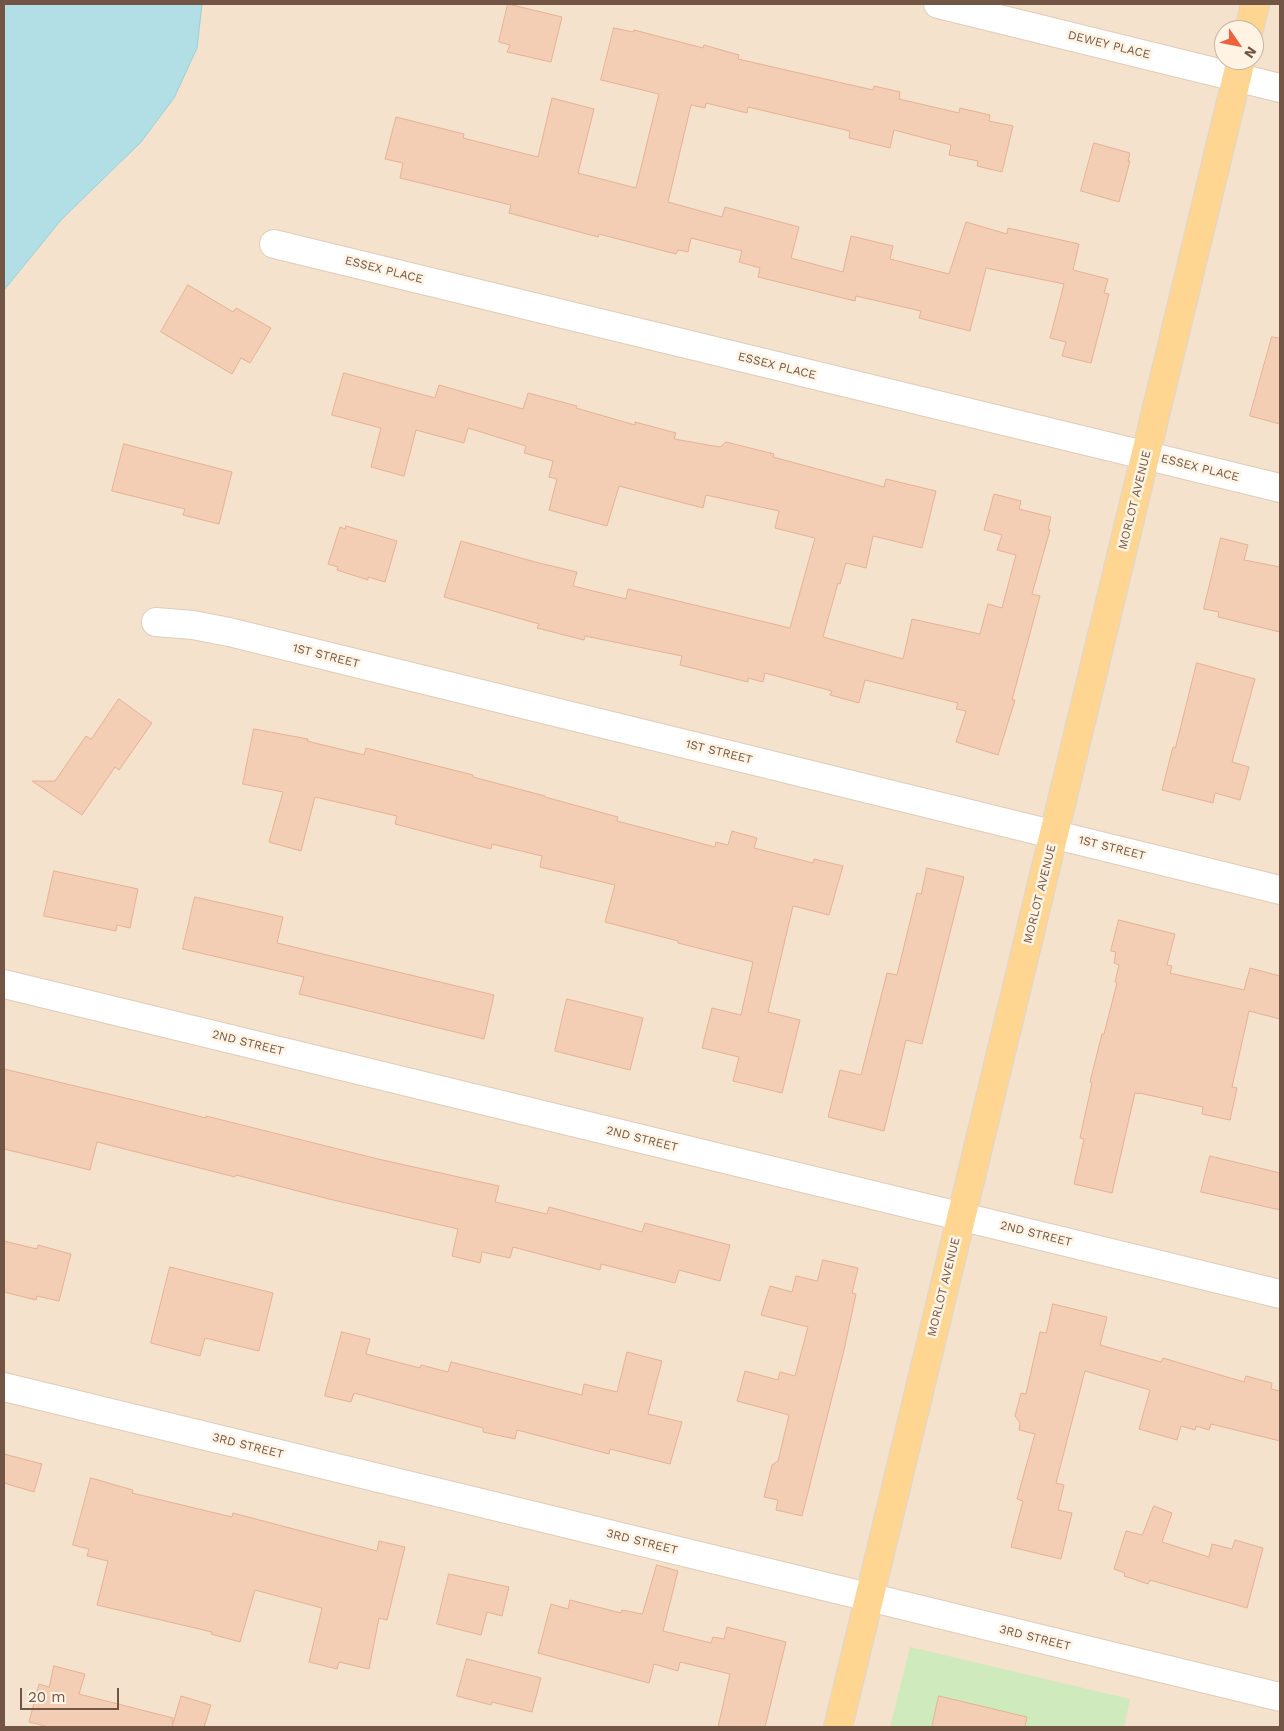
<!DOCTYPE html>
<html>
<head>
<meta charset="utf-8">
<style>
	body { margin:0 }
	#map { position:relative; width:1284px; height:1731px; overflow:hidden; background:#fdf0dd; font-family:"Work Sans",sans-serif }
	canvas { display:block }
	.frame { position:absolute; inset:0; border:5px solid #735545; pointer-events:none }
	.north { position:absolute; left:1214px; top:20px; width:50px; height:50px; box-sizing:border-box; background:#fff4e4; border:1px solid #c7b4a4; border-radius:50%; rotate:123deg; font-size:14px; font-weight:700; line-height:20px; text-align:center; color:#735545 }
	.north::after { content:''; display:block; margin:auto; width:18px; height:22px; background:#ec623d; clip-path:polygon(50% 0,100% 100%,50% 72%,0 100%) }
	.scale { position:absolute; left:20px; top:1688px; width:99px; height:22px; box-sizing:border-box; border:2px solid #735545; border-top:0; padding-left:6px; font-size:15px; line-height:18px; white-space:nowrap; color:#735545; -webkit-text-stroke:4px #fff4e4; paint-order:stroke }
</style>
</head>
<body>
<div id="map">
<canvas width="1284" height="1731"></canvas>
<div class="frame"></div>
<div class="north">N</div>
<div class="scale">20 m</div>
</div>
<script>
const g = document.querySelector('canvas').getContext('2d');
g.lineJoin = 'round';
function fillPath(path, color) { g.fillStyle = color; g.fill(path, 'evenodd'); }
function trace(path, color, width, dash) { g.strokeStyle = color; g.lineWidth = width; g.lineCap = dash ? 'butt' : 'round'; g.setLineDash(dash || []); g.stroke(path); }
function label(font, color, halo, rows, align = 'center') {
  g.font = font + ' "Work Sans",sans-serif'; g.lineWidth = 5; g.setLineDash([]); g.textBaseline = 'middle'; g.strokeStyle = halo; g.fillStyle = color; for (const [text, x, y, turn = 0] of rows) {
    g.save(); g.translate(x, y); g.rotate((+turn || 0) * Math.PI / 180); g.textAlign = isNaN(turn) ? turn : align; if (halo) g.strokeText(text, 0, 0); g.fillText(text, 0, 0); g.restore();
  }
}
fillPath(new Path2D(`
	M 202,4 L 1280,4 L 1280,1727 L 4,1727 L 4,290 L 61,220 L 141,142 L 174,98 L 197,48 ZM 1224,30 L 1254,30 L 1254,60 L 1224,60 Z`), '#f4e2cc');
fillPath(new Path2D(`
	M 910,1647 L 1130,1699 L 1124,1727 L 890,1727 Z`), '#cfeabc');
const water = new Path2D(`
	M 4,4 L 202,4 L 197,48 L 174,98 L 141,142 L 61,220 L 4,290 Z`);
fillPath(water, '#b2dfe6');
trace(water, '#98cfd8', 1);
const building = new Path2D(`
	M 508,4 L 562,17 L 551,62 L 507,52 L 510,45 L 499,42 Z
	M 614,28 L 633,32 L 634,30 L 703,48 L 704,45 L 739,55 L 738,59 L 873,90 L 874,86 L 900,92 L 899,99 L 959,113 L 960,108 L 990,115 L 989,121 L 1013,126 L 1002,172 L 977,166 L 978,161 L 949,155 L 951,145 L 894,130 L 890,148 L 849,138 L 850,131 L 748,107 L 747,113 L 706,103 L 705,108 L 691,105 L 668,202 L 722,217 L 725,207 L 799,227 L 791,258 L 843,272 L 851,236 L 893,246 L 890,259 L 949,274 L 966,222 L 1007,234 L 1008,228 L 1079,244 L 1073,270 L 1108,279 L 1104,293 L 1109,294 L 1091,363 L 1062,356 L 1066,342 L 1050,338 L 1064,284 L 986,268 L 970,331 L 919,318 L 921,311 L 856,296 L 855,301 L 758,277 L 760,268 L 739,262 L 742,251 L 691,238 L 688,252 L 678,250 L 676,254 L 599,234 L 598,237 L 509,213 L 511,205 L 400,178 L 403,163 L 385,159 L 396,117 L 464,134 L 463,138 L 538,157 L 552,98 L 594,109 L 578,173 L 636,188 L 659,94 L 601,80 Z
	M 1094,143 L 1130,153 L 1128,161 L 1130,161 L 1119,202 L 1081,191 Z
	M 188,285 L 233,312 L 236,308 L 271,328 L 250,363 L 241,358 L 232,374 L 161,332 Z
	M 1272,337 L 1280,338 L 1280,424 L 1250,416 Z
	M 344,373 L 435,398 L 439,385 L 523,409 L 528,393 L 577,406 L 576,408 L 635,425 L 635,422 L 676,433 L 674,439 L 720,447 L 726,442 L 774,454 L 773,457 L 884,487 L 886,479 L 936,491 L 922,548 L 873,536 L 866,568 L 846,563 L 840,584 L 838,583 L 823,637 L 903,659 L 912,619 L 980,634 L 988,604 L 1002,608 L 1016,555 L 997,550 L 1002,535 L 984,530 L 994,494 L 1021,501 L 1019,509 L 1051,517 L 1048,529 L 1050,530 L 1032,594 L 1040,596 L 1012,700 L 1015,700 L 998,755 L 956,742 L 966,711 L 956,709 L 958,703 L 865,680 L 859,703 L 830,695 L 832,691 L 765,673 L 763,682 L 748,678 L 748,682 L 680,665 L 682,656 L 585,636 L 584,640 L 537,628 L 539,624 L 444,597 L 461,541 L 535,562 L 577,572 L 573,586 L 626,599 L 628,589 L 790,628 L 815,538 L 775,528 L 779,511 L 706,495 L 703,508 L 619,486 L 607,526 L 549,510 L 557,479 L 549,477 L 553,461 L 524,453 L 526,446 L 468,428 L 464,443 L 416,430 L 404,476 L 371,467 L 381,428 L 332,415 Z
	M 124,444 L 232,472 L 219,524 L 183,515 L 185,509 L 112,491 Z
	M 346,526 L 397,541 L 385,582 L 368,577 L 368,580 L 337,570 L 338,567 L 328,564 L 340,527 L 345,529 Z
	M 1221,538 L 1248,545 L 1244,560 L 1280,567 L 1280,632 L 1218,617 L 1219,612 L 1204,609 Z
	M 1197,663 L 1255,679 L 1232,762 L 1249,767 L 1240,800 L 1215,793 L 1213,803 L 1162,790 L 1173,747 L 1175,748 Z
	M 119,699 L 152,723 L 119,770 L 115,767 L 82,815 L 32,781 L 55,781 L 86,736 L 91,739 Z
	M 254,729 L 308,739 L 307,741 L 364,755 L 366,748 L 473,775 L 473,777 L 545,796 L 545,797 L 618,817 L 617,821 L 715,847 L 716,842 L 728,845 L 732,831 L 757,838 L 754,848 L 813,863 L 814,859 L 843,866 L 829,915 L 793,906 L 768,1012 L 800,1020 L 782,1093 L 733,1081 L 739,1057 L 702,1048 L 712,1008 L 741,1015 L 753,962 L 678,943 L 678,941 L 605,922 L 615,885 L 540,867 L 542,856 L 492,844 L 491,849 L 395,824 L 397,816 L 315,797 L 301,851 L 269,842 L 283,792 L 243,784 Z
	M 927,868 L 964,877 L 922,1044 L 906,1040 L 884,1131 L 828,1117 L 840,1070 L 861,1075 L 887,973 L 897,975 L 917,893 L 921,894 Z
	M 54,871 L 138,889 L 130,928 L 117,925 L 116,931 L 44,916 Z
	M 195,897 L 283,917 L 277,943 L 494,995 L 484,1039 L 299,994 L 304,977 L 183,949 Z
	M 1119,920 L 1175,934 L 1167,965 L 1172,966 L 1170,973 L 1244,990 L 1250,968 L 1280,976 L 1280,1019 L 1249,1011 L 1232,1087 L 1237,1088 L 1230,1120 L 1202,1114 L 1203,1107 L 1139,1093 L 1139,1094 L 1135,1093 L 1112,1193 L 1074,1184 L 1084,1139 L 1080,1138 L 1092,1083 L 1090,1082 L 1102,1034 L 1104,1034 L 1117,983 L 1115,982 L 1119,965 L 1114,963 L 1116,952 L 1111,951 Z
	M 567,999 L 643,1018 L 630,1070 L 555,1051 Z
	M 4,1069 L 142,1102 L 206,1118 L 206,1116 L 378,1159 L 499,1186 L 495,1202 L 547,1214 L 549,1207 L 642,1232 L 645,1223 L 730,1245 L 720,1281 L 679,1270 L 675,1283 L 601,1264 L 600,1270 L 513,1247 L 510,1258 L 482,1252 L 480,1263 L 452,1256 L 458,1229 L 329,1199 L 236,1175 L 235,1177 L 97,1142 L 90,1170 L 4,1149 Z
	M 1210,1156 L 1280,1173 L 1280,1210 L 1201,1192 Z
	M 4,1241 L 37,1249 L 38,1245 L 71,1254 L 59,1301 L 37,1296 L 36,1300 L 4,1292 Z
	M 823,1260 L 858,1268 L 852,1293 L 856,1294 L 844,1350 L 802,1516 L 776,1510 L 778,1500 L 764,1497 L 772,1465 L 778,1461 L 789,1415 L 737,1401 L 745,1371 L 778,1380 L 780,1372 L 795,1376 L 808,1327 L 761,1315 L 770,1286 L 792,1292 L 796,1276 L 817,1281 Z
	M 170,1267 L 273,1293 L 259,1351 L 205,1338 L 200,1356 L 151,1343 Z
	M 1053,1304 L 1107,1317 L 1100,1345 L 1161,1362 L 1163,1358 L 1244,1382 L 1246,1376 L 1272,1383 L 1271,1389 L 1280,1391 L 1280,1441 L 1211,1424 L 1209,1430 L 1196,1426 L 1195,1430 L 1181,1426 L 1177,1440 L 1139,1429 L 1150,1390 L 1085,1371 L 1056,1483 L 1064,1485 L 1058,1510 L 1072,1513 L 1061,1559 L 1011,1547 L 1023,1501 L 1017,1499 L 1035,1434 L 1019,1430 L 1020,1423 L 1015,1416 L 1021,1393 L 1026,1394 L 1040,1332 L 1046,1333 Z
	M 342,1332 L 370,1339 L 366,1354 L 420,1368 L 421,1365 L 448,1372 L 451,1362 L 582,1395 L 584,1384 L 617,1392 L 627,1352 L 662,1361 L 648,1414 L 682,1422 L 670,1464 L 610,1449 L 609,1454 L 517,1430 L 515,1439 L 483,1432 L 483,1428 L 354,1393 L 351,1402 L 325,1396 Z
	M 4,1454 L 42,1464 L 34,1492 L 4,1483 Z
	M 91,1478 L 133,1490 L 132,1493 L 232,1517 L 233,1513 L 377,1551 L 379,1541 L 405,1547 L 387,1620 L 379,1618 L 369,1669 L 339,1662 L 337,1669 L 309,1662 L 322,1608 L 255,1590 L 240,1642 L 211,1634 L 212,1632 L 97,1605 L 108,1561 L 87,1556 L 89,1549 L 73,1545 Z
	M 1154,1506 L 1172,1513 L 1162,1542 L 1209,1557 L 1212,1544 L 1232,1549 L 1235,1540 L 1263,1548 L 1247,1608 L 1150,1580 L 1148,1584 L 1124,1576 L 1125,1573 L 1114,1569 L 1126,1531 L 1142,1535 Z
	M 657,1565 L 678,1571 L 663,1631 L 711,1643 L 713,1637 L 724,1639 L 727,1627 L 786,1642 L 765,1727 L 718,1727 L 730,1674 L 680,1662 L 678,1671 L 654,1664 L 649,1683 L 538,1653 L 551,1604 L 568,1609 L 570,1600 L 621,1613 L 622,1610 L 642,1614 Z
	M 449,1574 L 509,1587 L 502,1616 L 487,1612 L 481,1635 L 437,1624 Z
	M 467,1659 L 541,1678 L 532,1712 L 492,1702 L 491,1705 L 457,1696 Z
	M 54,1666 L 85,1674 L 79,1694 L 173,1718 L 172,1727 L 181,1696 L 211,1705 L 204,1727 L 49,1727 L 29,1722 L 39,1684 L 49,1687 Z
	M 939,1696 L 1027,1717 L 1025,1727 L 932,1727 Z`);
fillPath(building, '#f3cdb4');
trace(building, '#e6b294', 1);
const minor = new Path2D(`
	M 938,4 L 1280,88
	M 274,244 L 1280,488
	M 156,622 L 193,625 L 229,632 L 1280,890
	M 4,984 L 1280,1294
	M 4,1387 L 1280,1697`);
const major = new Path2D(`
	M 1249,30 L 1255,4
	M 838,1727 L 1241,60`);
trace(minor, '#e0ccba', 30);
trace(major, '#ddd6d2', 30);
trace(minor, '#fff', 28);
trace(major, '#ffd592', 28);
label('12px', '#735545', '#fff4e4', [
	["DEWEY PLACE",1109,45,14],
	["ESSEX PLACE",384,270,14],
	["ESSEX PLACE",777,366,14],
	["ESSEX PLACE",1200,468,14],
	["MORLOT AVENUE",1135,500,-76],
	["1ST STREET",326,656,14],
	["1ST STREET",719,752,14],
	["1ST STREET",1112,848,14],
	["MORLOT AVENUE",1040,894,-76],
	["2ND STREET",248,1043,14],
	["2ND STREET",642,1139,14],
	["2ND STREET",1036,1234,14],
	["MORLOT AVENUE",944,1287,-76],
	["3RD STREET",248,1446,14],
	["3RD STREET",642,1542,14],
	["3RD STREET",1035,1638,14]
]);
</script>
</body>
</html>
